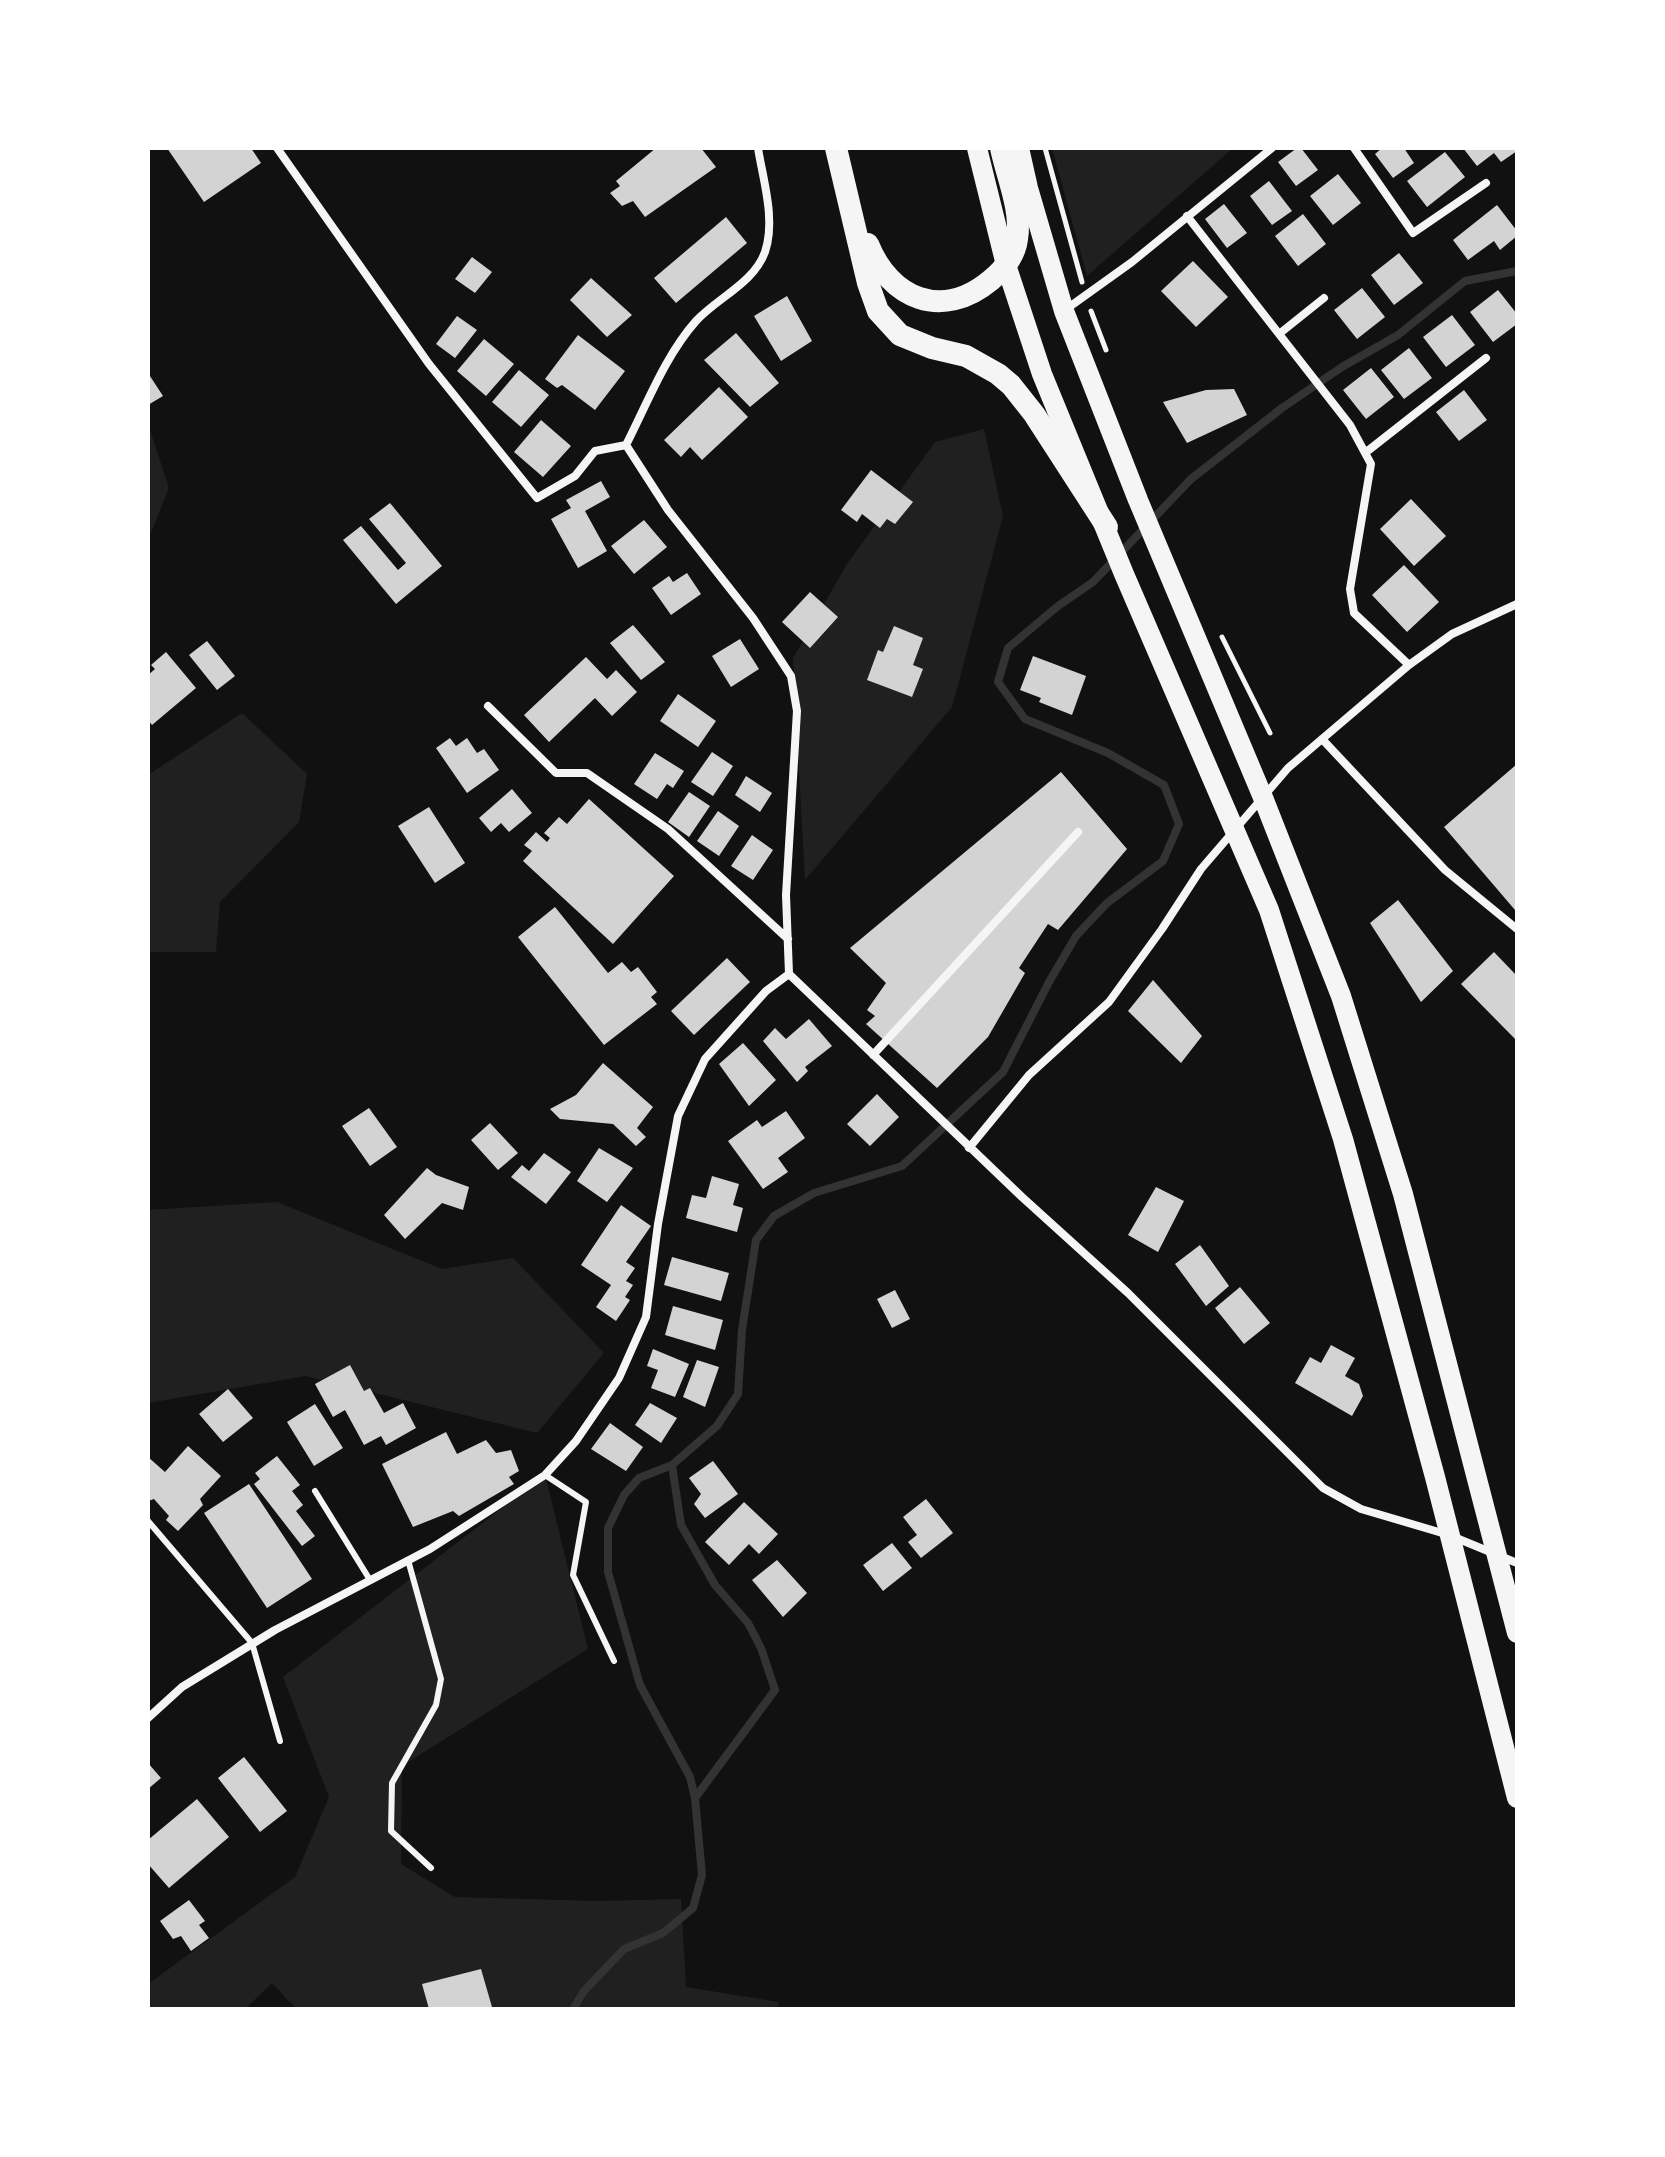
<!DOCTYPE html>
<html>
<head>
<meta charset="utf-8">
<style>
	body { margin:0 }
	#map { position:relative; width:1665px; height:2157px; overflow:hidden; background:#111; font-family:"Source Sans 3",sans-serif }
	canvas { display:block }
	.frame { position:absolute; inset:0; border:150px solid #fff; pointer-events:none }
</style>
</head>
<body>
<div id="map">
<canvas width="1665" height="2157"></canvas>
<div class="frame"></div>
</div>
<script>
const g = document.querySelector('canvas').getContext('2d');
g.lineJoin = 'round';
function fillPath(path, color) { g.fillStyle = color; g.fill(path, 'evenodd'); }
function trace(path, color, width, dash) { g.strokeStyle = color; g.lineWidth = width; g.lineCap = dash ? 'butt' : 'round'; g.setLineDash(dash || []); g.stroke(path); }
fillPath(new Path2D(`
	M 1052,148 L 1233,148 L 1087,276 Z
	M 148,424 L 169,488 L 148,540 Z
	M 984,429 L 1003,516 L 952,707 L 805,880 L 793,658 L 847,564 L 935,442 Z
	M 242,713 L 307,774 L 299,822 L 220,902 L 216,952 L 148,952 L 148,775 Z
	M 277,1202 L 442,1269 L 513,1258 L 604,1353 L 537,1433 L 306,1376 L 148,1403 L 148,1210 Z
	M 545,1475 L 588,1649 L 402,1766 L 401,1864 L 455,1897 L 597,1901 L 681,1899 L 686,1987 L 779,2002 L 777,2009 L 296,2009 L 272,1983 L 245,2009 L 148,2009 L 148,1984 L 295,1877 L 329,1797 L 283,1677 Z`), '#202020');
trace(new Path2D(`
	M 672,1465 L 681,1525 L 715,1585 L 748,1623 L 761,1648 L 775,1690 L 695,1798
	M 573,2009 L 584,1991 L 624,1949 L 663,1933 L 693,1908 L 702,1875 L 695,1798 L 690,1777 L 640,1685 L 608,1572 L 608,1528 L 624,1495 L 639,1478 L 672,1465 L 717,1426 L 738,1394 L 742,1330 L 756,1240 L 774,1216 L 814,1193 L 902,1166 L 1003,1072 L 1049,982 L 1076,936 L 1107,903 L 1163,861 L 1179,824 L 1164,785 L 1108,753 L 1025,719 L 998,682 L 1008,648 L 1058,606 L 1093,582 L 1191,479 L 1282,408 L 1342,367 L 1398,335 L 1465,281 L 1517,271`), '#333', 8);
fillPath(new Path2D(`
	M 167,148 L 224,148 L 226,150 L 251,148 L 261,163 L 204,202 Z
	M 656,148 L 701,148 L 716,167 L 645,217 L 633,201 L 622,206 L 610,193 L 620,186 L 616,181 Z
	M 1297,148 L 1301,148 L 1318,170 L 1296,186 L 1278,162 Z
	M 1382,148 L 1404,148 L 1414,163 L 1393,178 L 1375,154 Z
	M 1463,148 L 1517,148 L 1517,151 L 1501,162 L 1494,153 L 1477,166 Z
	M 1445,152 L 1465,177 L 1427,207 L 1407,181 Z
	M 1338,174 L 1361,203 L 1333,225 L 1310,196 Z
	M 1269,181 L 1292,211 L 1272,225 L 1250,196 Z
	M 1224,204 L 1247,233 L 1227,248 L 1205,219 Z
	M 1497,205 L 1517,231 L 1517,236 L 1500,250 L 1494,241 L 1468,260 L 1453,240 Z
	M 1303,214 L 1326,244 L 1298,266 L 1275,236 Z
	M 726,217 L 747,243 L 676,303 L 654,278 Z
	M 1399,253 L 1423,283 L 1394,305 L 1371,275 Z
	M 472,257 L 492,272 L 475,293 L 455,279 Z
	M 1193,261 L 1228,297 L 1196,327 L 1161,291 Z
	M 591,278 L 632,315 L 607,337 L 570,300 Z
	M 1362,288 L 1385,317 L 1357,339 L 1334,310 Z
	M 1498,290 L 1517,314 L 1517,324 L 1493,342 L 1470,312 Z
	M 787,296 L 812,341 L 781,361 L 754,316 Z
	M 1452,315 L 1475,345 L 1446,367 L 1423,337 Z
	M 457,316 L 477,330 L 455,358 L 436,344 Z
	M 736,333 L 779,383 L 750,407 L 704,360 Z
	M 578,335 L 625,371 L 595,410 L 562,385 L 557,388 L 545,379 Z
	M 484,339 L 514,364 L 486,396 L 457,371 Z
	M 1409,348 L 1432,378 L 1404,399 L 1381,370 Z
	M 1371,368 L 1394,397 L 1366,419 L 1343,390 Z
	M 519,370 L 549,395 L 521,427 L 492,402 Z
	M 148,373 L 163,396 L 148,405 Z
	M 719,387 L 748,417 L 702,460 L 690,447 L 681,457 L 664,440 Z
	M 1234,389 L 1247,415 L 1187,443 L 1163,402 L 1206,390 Z
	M 1464,390 L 1487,420 L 1459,441 L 1436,412 Z
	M 541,420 L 571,446 L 543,477 L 514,452 Z
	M 871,470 L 913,502 L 895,524 L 887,519 L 880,528 L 862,514 L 857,522 L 841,510 Z
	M 601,481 L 610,497 L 585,511 L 607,551 L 578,568 L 551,519 L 571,508 L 566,500 Z
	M 1411,499 L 1446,536 L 1414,566 L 1380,529 Z
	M 390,503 L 442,566 L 396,604 L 343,540 L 361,526 L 398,570 L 406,563 L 369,519 Z
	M 644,520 L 667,547 L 634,574 L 611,546 Z
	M 1404,565 L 1439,602 L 1407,632 L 1372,595 Z
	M 687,573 L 701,594 L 671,615 L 652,588 L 669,576 L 673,582 Z
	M 810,592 L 838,617 L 810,648 L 782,622 Z
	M 633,625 L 665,662 L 641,680 L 610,643 Z
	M 894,626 L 923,638 L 913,665 L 923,669 L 912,697 L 867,680 L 878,650 L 883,652 Z
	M 740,639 L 759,669 L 731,687 L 712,656 Z
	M 207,641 L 235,676 L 217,690 L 189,655 Z
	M 166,652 L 196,688 L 152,725 L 148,720 L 148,675 L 155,669 L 151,665 Z
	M 1033,656 L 1086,676 L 1072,715 L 1039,702 L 1041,698 L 1020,690 Z
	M 586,657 L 607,679 L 616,670 L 637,692 L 612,716 L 595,698 L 549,742 L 524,715 Z
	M 678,694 L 716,721 L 698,747 L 660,721 Z
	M 450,738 L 456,746 L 467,738 L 477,753 L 484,749 L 499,770 L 467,793 L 436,748 Z
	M 712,752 L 733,766 L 713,796 L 691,782 Z
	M 655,753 L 684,771 L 673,788 L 667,784 L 657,799 L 634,784 Z
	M 1517,764 L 1517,908 L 1515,910 L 1444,827 Z
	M 1061,772 L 1127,849 L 1058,930 L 1048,924 L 1019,968 L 1025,973 L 988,1037 L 937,1088 L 866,1024 L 875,1016 L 867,1010 L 886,983 L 850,948 Z
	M 746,776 L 772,793 L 760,812 L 735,795 Z
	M 512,789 L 532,813 L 509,832 L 501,823 L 491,832 L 479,818 Z
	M 689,792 L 710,806 L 689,837 L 668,822 Z
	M 589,799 L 674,876 L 613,944 L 523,861 L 532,851 L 524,845 L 536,832 L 547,842 L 550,838 L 544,833 L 559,817 L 567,824 Z
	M 429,807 L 465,863 L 435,883 L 398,826 Z
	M 718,811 L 739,826 L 719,856 L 697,841 Z
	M 752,835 L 773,850 L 753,880 L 731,866 Z
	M 1398,900 L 1453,971 L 1421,1002 L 1370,923 Z
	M 555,907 L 608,973 L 622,962 L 631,972 L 638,967 L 657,992 L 651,997 L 657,1004 L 604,1045 L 518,937 Z
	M 1494,952 L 1517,976 L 1517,1041 L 1461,984 Z
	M 727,958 L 750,982 L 694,1035 L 671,1011 Z
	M 1153,980 L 1202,1036 L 1181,1063 L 1128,1011 Z
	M 809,1019 L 832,1046 L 805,1067 L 808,1071 L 797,1082 L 763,1041 L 775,1028 L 786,1039 Z
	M 743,1043 L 776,1080 L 749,1106 L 719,1064 Z
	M 603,1063 L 653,1107 L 637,1128 L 646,1137 L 636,1146 L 613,1124 L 560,1119 L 550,1109 L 576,1095 Z
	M 877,1094 L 899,1117 L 870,1146 L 847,1124 Z
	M 369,1108 L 397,1147 L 370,1166 L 342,1126 Z
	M 786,1111 L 805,1138 L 778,1158 L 788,1172 L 763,1189 L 728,1141 L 757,1120 L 762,1127 Z
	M 490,1123 L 518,1153 L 498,1170 L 471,1140 Z
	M 599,1148 L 633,1168 L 607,1202 L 577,1181 Z
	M 544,1153 L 571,1172 L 546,1204 L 511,1177 L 522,1165 L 529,1171 Z
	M 427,1168 L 436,1175 L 469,1187 L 463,1210 L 442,1203 L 405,1239 L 384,1215 Z
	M 712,1176 L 739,1184 L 733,1205 L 743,1208 L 737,1232 L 686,1218 L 692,1195 L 706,1198 Z
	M 1156,1187 L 1184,1201 L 1158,1252 L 1128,1235 Z
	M 621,1205 L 651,1226 L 626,1262 L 635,1268 L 626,1281 L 633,1285 L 625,1297 L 630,1300 L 616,1321 L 596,1307 L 611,1285 L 581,1265 Z
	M 1200,1245 L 1229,1286 L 1206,1306 L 1175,1264 Z
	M 672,1257 L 729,1273 L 721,1301 L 664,1285 Z
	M 1240,1287 L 1270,1323 L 1244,1344 L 1215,1308 Z
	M 895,1290 L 910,1319 L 892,1328 L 877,1299 Z
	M 673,1306 L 723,1320 L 715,1350 L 665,1335 Z
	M 1331,1345 L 1355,1358 L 1345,1376 L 1359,1384 L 1363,1396 L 1352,1416 L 1295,1383 L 1310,1357 L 1321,1363 Z
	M 653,1349 L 689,1364 L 675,1397 L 651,1388 L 658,1370 L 647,1366 Z
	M 697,1360 L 719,1367 L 705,1407 L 683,1397 Z
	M 350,1365 L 364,1391 L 370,1388 L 384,1413 L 403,1403 L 416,1428 L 386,1445 L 381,1436 L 364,1445 L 345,1410 L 333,1417 L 315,1384 Z
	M 228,1389 L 253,1418 L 223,1442 L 199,1414 Z
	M 650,1403 L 677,1418 L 661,1443 L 635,1425 Z
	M 315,1404 L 343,1448 L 314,1466 L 287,1422 Z
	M 610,1423 L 643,1447 L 626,1471 L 591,1449 Z
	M 446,1432 L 457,1454 L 486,1440 L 496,1453 L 511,1450 L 519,1471 L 509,1477 L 514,1484 L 459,1516 L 453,1511 L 413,1527 L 382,1464 Z
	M 188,1446 L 221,1476 L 200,1499 L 203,1505 L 178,1531 L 166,1520 L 169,1516 L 154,1499 L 148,1501 L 148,1457 L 165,1472 Z
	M 277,1456 L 300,1485 L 292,1491 L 303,1505 L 296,1511 L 315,1536 L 302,1546 L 254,1484 L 260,1479 L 255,1473 Z
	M 713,1461 L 738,1494 L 705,1518 L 694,1504 L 701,1494 L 689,1478 Z
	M 249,1484 L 312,1579 L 267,1608 L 204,1513 Z
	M 926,1499 L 953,1533 L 921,1558 L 908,1542 L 917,1535 L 903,1517 Z
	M 744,1502 L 778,1534 L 759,1554 L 749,1544 L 729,1565 L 705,1542 Z
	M 892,1543 L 912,1568 L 883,1591 L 863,1565 Z
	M 777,1560 L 807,1593 L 783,1617 L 752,1580 Z
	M 244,1757 L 287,1811 L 260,1832 L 218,1778 Z
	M 148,1763 L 161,1778 L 148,1789 Z
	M 197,1799 L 229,1837 L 169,1888 L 148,1864 L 148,1840 Z
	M 189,1900 L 205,1921 L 199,1925 L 209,1938 L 191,1951 L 181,1936 L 173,1939 L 160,1921 Z
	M 481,1969 L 492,2007 L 429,2009 L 422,1984 Z`), '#d3d3d3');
trace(new Path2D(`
	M 1045,148 L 1082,282
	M 1091,311 L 1106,350
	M 1222,637 L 1270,733`), '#f5f5f5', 5);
trace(new Path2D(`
	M 545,1475 L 586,1502 L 573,1575 L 614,1661
	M 315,1491 L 370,1580
	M 148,1521 L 252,1643 L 280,1741
	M 408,1560 L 441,1679 L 436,1705 L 392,1783 L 391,1831 L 431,1868`), '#f5f5f5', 6);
trace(new Path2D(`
	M 277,148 L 429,364 L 537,498 L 575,476 L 595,451 L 626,445
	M 1354,148 L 1413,233 L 1486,183
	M 1187,216 L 1350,425 L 1371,464 L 1350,589 L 1354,613 L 1409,665
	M 1065,310 L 1132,262 L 1272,148
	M 1279,334 L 1324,298
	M 626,445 L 668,510 L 753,618 L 791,676 L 797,711 L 786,895 L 789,974 L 1022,1197 L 1128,1293 L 1323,1488 L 1361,1509 L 1449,1535 L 1517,1563
	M 626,445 C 647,404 665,356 696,321 C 717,298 754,283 765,252 C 776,220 763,180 758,148
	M 1365,453 L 1486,358
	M 488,706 L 556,773 L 587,773 L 668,829 L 788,939
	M 1322,739 L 1445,870 L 1517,929
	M 873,1055 L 1078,832
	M 969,1148 L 1029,1075 L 1109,1002 L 1162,929 L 1201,869 L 1288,768 L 1409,665 L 1452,634 L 1517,604
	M 148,1718 L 182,1687 L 275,1630 L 430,1549 L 545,1475 L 576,1441 L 619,1378 L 646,1317 L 658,1224 L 678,1116 L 705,1059 L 766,991 L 789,974`), '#f5f5f5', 8);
trace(new Path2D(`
	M 977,148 L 1006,265 L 1042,374 L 1124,574 L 1269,910 L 1343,1139 L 1435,1477 L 1517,1798
	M 1019,148 L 1028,188 L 1064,311 L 1138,500 L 1262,795 L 1341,996 L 1403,1194 L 1517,1633`), '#f5f5f5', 20);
trace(new Path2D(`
	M 836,148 L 868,283 L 878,311 L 900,335 L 932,348 L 966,356 L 998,374 L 1011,385 L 1034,414 L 1107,527
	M 868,244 C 890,299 942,321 991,280 C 1003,270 1015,256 1017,239 C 1022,210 1007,177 1001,148`), '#f5f5f5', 22);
</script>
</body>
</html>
